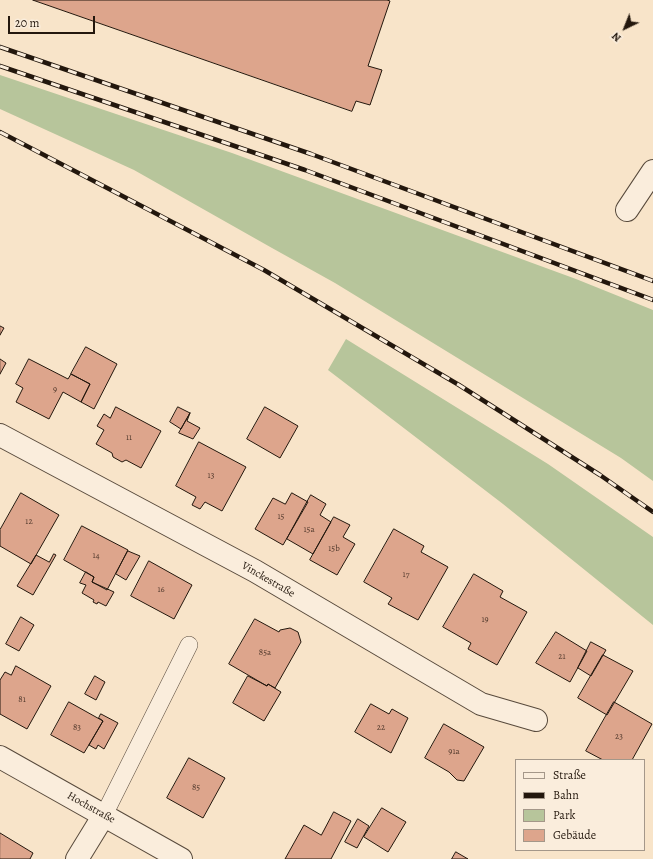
<!DOCTYPE html>
<html>
<head>
<meta charset="utf-8">
<style>
	body { margin:0 }
	#map { position:relative; width:653px; height:859px; overflow:hidden; background:#f8e4c9; font-family:Alegreya,serif }
	canvas { display:block }
	.legend { position:absolute; left:515px; top:759px; width:130px; height:92px; box-sizing:border-box; background:#faeddc; border:1px solid #a49789; margin:0; padding:5px 7px; list-style:none; font-size:12px; color:#23170d }
	.legend li { display:flex; align-items:center; gap:8px; height:20px }
	.legend b { width:20px; border:1px solid #a49789 }
	.north { position:absolute; left:605px; top:8px; width:40px; height:40px; -webkit-text-stroke:3px #faeddc; paint-order:stroke; rotate:223deg; font-size:11px; font-weight:700; line-height:16px; text-align:center; color:#23170d }
	.north::after { content:''; display:block; margin:auto; width:14px; height:18px; background:#23170d; clip-path:polygon(50% 0,100% 100%,50% 72%,0 100%) }
	.scale { position:absolute; left:8px; top:16px; width:87px; height:18px; box-sizing:border-box; border:2px solid #23170d; border-top:0; padding-left:5px; font-size:12px; line-height:14px; white-space:nowrap; color:#23170d; -webkit-text-stroke:3px #faeddc; paint-order:stroke }
</style>
</head>
<body>
<div id="map">
<canvas width="653" height="859"></canvas>
<ul class="legend">
<li><b style="height:5px;background:#faeddc"></b>Straße</li>
<li><b style="height:5px;background:#23170d"></b>Bahn</li>
<li><b style="height:11px;background:#b7c59b"></b>Park</li>
<li><b style="height:11px;background:#dda58c"></b>Gebäude</li>
</ul>
<div class="north">N</div>
<div class="scale">20 m</div>
</div>
<script>
const g = document.querySelector('canvas').getContext('2d');
g.lineJoin = 'round';
function fillPath(path, color) { g.fillStyle = color; g.fill(path, 'evenodd'); }
function trace(path, color, width, dash) { g.strokeStyle = color; g.lineWidth = width; g.lineCap = dash ? 'butt' : 'round'; g.setLineDash(dash || []); g.stroke(path); }
function label(font, color, halo, rows, align = 'center') {
  g.font = font + ' Alegreya,serif'; g.lineWidth = 3.5; g.setLineDash([]); g.textBaseline = 'middle'; g.strokeStyle = halo; g.fillStyle = color; for (const [text, x, y, turn = 0] of rows) {
    g.save(); g.translate(x, y); g.rotate((+turn || 0) * Math.PI / 180); g.textAlign = isNaN(turn) ? turn : align; if (halo) g.strokeText(text, 0, 0); g.fillText(text, 0, 0); g.restore();
  }
}
fillPath(new Path2D(`
	M 0,75 L 232,153 L 576,279 L 653,310 L 653,481 L 621,458 L 335,283 L 272,248 L 134,170 L 0,109 Z
	M 346,339 L 548,464 L 653,537 L 653,625 L 503,504 L 328,370 Z`), '#b7c59b');
const building = new Path2D(`
	M 33,0 L 387,0 L 390,1 L 368,66 L 382,70 L 370,105 L 356,101 L 352,111 Z
	M 0,326 L 4,328 L 0,335 Z
	M 86,347 L 117,364 L 94,409 L 81,402 L 90,384 L 71,374 Z
	M 0,359 L 6,363 L 0,374 Z
	M 29,359 L 68,379 L 71,374 L 90,384 L 81,402 L 63,392 L 49,419 L 16,402 L 23,388 L 16,384 Z
	M 116,407 L 161,431 L 141,468 L 126,460 L 122,462 L 113,457 L 112,453 L 96,444 L 104,430 L 97,426 L 104,414 L 110,418 Z
	M 178,407 L 190,413 L 181,429 L 170,422 Z
	M 265,407 L 298,426 L 280,458 L 247,439 Z
	M 190,413 L 187,421 L 200,428 L 193,439 L 179,433 Z
	M 199,442 L 246,467 L 222,511 L 205,502 L 200,509 L 192,505 L 196,497 L 176,486 Z
	M 21,493 L 59,515 L 31,564 L 0,546 L 0,530 Z
	M 292,493 L 308,502 L 283,545 L 255,529 L 273,498 L 285,504 Z
	M 311,495 L 326,504 L 320,515 L 331,522 L 313,554 L 287,539 Z
	M 334,517 L 350,525 L 343,537 L 355,544 L 337,575 L 310,560 Z
	M 82,526 L 128,550 L 107,590 L 92,582 L 94,577 L 64,560 Z
	M 394,529 L 424,546 L 421,552 L 448,567 L 418,620 L 388,604 L 392,598 L 364,582 Z
	M 128,551 L 140,556 L 126,580 L 116,574 Z
	M 54,554 L 56,555 L 33,595 L 17,586 L 36,555 L 49,562 Z
	M 149,561 L 192,585 L 174,619 L 131,596 Z
	M 86,572 L 94,577 L 92,582 L 114,592 L 106,606 L 98,602 L 97,604 L 93,602 L 94,600 L 82,593 L 86,585 L 80,583 Z
	M 474,574 L 503,591 L 500,597 L 527,612 L 497,665 L 468,649 L 471,643 L 443,627 Z
	M 21,617 L 34,625 L 19,651 L 6,644 Z
	M 255,619 L 279,632 L 280,630 L 290,628 L 298,632 L 301,642 L 275,688 L 268,684 L 267,686 L 229,664 Z
	M 556,632 L 587,651 L 570,682 L 536,663 Z
	M 591,642 L 606,650 L 591,676 L 578,668 Z
	M 603,655 L 633,671 L 607,715 L 578,698 Z
	M 16,666 L 51,686 L 27,729 L 0,714 L 0,680 L 5,672 L 11,675 Z
	M 95,676 L 105,682 L 96,700 L 85,694 Z
	M 248,676 L 267,686 L 268,684 L 281,692 L 264,721 L 233,703 Z
	M 69,702 L 103,721 L 84,753 L 51,735 Z
	M 614,702 L 652,724 L 632,760 L 603,760 L 586,751 Z
	M 371,704 L 389,714 L 392,709 L 408,718 L 391,753 L 355,732 Z
	M 101,714 L 118,723 L 104,749 L 98,745 L 96,749 L 89,745 L 103,721 L 99,718 Z
	M 444,724 L 484,747 L 464,781 L 457,780 L 449,772 L 425,758 Z
	M 189,758 L 225,778 L 203,818 L 167,798 Z
	M 382,808 L 406,822 L 388,852 L 364,837 Z
	M 334,812 L 351,821 L 331,859 L 285,859 L 304,825 L 321,835 Z
	M 358,819 L 369,826 L 357,848 L 345,842 Z
	M 0,833 L 33,853 L 30,859 L 0,859 Z
	M 456,852 L 468,859 L 452,859 Z`);
fillPath(building, '#dda58c');
trace(building, '#23170d', 1);
const lane = new Path2D(`
	M 104,815 L 189,645`);
const street = new Path2D(`
	M 627,210 L 653,171
	M 0,435 L 255,571 L 481,704 L 536,720
	M 0,757 L 181,859
	M 77,859 L 104,815`);
trace(lane, '#584a3c', 18);
trace(street, '#584a3c', 24);
trace(lane, '#faeddc', 17);
trace(street, '#faeddc', 22);
const rail = new Path2D(`
	M 0,47 L 311,154 L 653,281
	M 0,66 L 305,170 L 653,300
	M 0,132 L 264,270 L 459,385 L 600,475 L 653,512`);
trace(rail, '#23170d', 4.5);
trace(rail, '#faeddc', 3, [9]);
label('9px', '#523a2d', null, [
	["9",55,390],
	["11",129,438],
	["13",211,476],
	["15",281,517],
	["12",29,522],
	["15a",309,530],
	["15b",334,549],
	["14",96,556],
	["17",406,575],
	["16",161,590],
	["19",485,620],
	["85a",265,653],
	["21",562,657],
	["81",22,700],
	["83",77,728],
	["22",381,728],
	["23",619,737],
	["91a",454,752],
	["85",196,788]
]);
label('11px', '#23170d', '#faeddc', [
	["Vinckestraße",268,580,30],
	["Hochstraße",91,808,29]
]);
</script>
</body>
</html>
